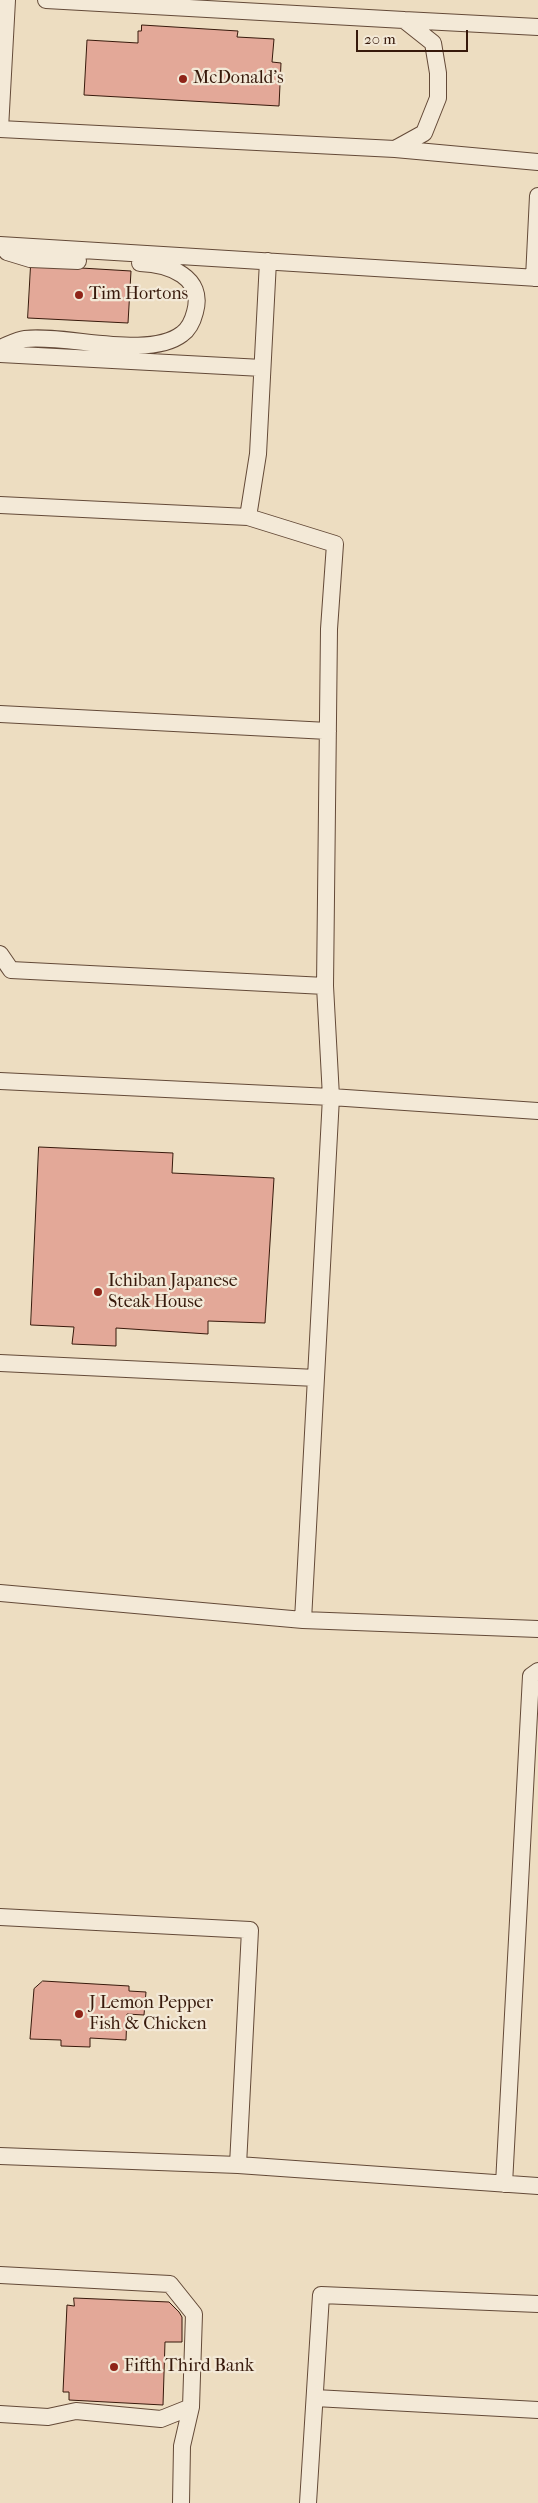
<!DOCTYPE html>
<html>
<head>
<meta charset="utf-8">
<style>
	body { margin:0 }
	#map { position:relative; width:538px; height:2503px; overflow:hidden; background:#edddc1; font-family:"IM FELL French Canon",serif }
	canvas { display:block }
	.scale { position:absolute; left:356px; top:30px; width:112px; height:22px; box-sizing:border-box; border:2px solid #37190b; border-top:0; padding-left:6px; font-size:15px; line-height:18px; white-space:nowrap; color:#37190b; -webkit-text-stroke:4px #f3e9d7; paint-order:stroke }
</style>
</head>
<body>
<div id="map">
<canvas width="538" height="2503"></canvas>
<div class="scale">20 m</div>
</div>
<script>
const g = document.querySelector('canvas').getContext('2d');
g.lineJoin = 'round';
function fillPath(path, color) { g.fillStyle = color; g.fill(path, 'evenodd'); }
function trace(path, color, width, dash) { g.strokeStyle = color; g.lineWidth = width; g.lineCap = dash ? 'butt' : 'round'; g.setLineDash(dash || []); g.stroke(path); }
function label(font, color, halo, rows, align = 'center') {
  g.font = font + ' "IM FELL French Canon",serif'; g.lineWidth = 4.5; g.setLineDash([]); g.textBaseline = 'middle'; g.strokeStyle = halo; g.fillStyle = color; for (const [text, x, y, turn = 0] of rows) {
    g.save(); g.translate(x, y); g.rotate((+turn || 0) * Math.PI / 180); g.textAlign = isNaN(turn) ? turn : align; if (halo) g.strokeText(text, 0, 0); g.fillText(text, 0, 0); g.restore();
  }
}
const building = new Path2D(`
	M 142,25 L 238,31 L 237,37 L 274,39 L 272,62 L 281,63 L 279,106 L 84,95 L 87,40 L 138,43 L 138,31 L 141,31 Z
	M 31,265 L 131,271 L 128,323 L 28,318 Z
	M 39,1147 L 173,1153 L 172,1173 L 274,1178 L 265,1323 L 208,1321 L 208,1334 L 116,1328 L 116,1346 L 72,1344 L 74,1327 L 31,1325 Z
	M 43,1981 L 129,1986 L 129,1991 L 146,1992 L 144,2015 L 127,2014 L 126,2040 L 90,2038 L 90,2047 L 61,2046 L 61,2040 L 30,2039 L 34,1989 Z
	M 74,2298 L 169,2302 L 179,2312 L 182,2317 L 182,2342 L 165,2342 L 163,2405 L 69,2400 L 69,2392 L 63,2392 L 67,2305 L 74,2306 Z`);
fillPath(building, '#e3a898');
trace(building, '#37190b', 1);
const service = new Path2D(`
	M 404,20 L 538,27
	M 0,129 L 395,149 L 424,133 L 438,98 L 438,73 L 433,43 L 404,20 L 46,0
	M 0,129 L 7,0
	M 395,149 L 538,162
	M 0,245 L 538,278
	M 7,252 L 30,259 L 78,261
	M 534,278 L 538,196
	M 0,348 C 8,345 17,340 25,339 C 67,334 148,360 182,334 C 189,329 193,320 195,312 C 205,277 169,264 140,263
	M 0,354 L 262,368
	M 0,505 L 248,517 L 335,544 L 329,629 L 325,986 L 11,970 L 0,954
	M 248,517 L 258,454 L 268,261
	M 0,714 L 328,731
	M 325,986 L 331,1097 L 538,1111
	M 0,1081 L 331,1097 L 303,1620 L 0,1593
	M 0,1363 L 316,1378
	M 303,1620 L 538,1629
	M 0,1917 L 250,1930 L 238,2165 L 0,2156
	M 238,2165 L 538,2186
	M 504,2184 L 531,1676 L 538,1671
	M 0,2275 L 170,2284 L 194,2314 L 191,2407 L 161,2419 L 76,2411 L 48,2417 L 0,2414
	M 315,2398 L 538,2410
	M 181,2503 L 182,2446 L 191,2407
	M 308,2503 L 321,2295 L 538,2304`);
trace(service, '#644a38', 18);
trace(service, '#f3e9d7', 16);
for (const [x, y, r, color] of [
	[183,79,5,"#8f2418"],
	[79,295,5,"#8f2418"],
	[98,1292,5,"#8f2418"],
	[79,2014,5,"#8f2418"],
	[114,2367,5,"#8f2418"]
]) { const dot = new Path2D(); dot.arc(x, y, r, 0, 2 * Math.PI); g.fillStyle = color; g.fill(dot); trace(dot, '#f3e9d7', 2); }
label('18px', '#37190b', '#f3e9d7', [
	["McDonald's",193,79],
	["Tim Hortons",89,295],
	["Ichiban Japanese",108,1282],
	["Steak House",108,1303],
	["J Lemon Pepper",89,2004],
	["Fish & Chicken",89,2025],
	["Fifth Third Bank",124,2367]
], 'left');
</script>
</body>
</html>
